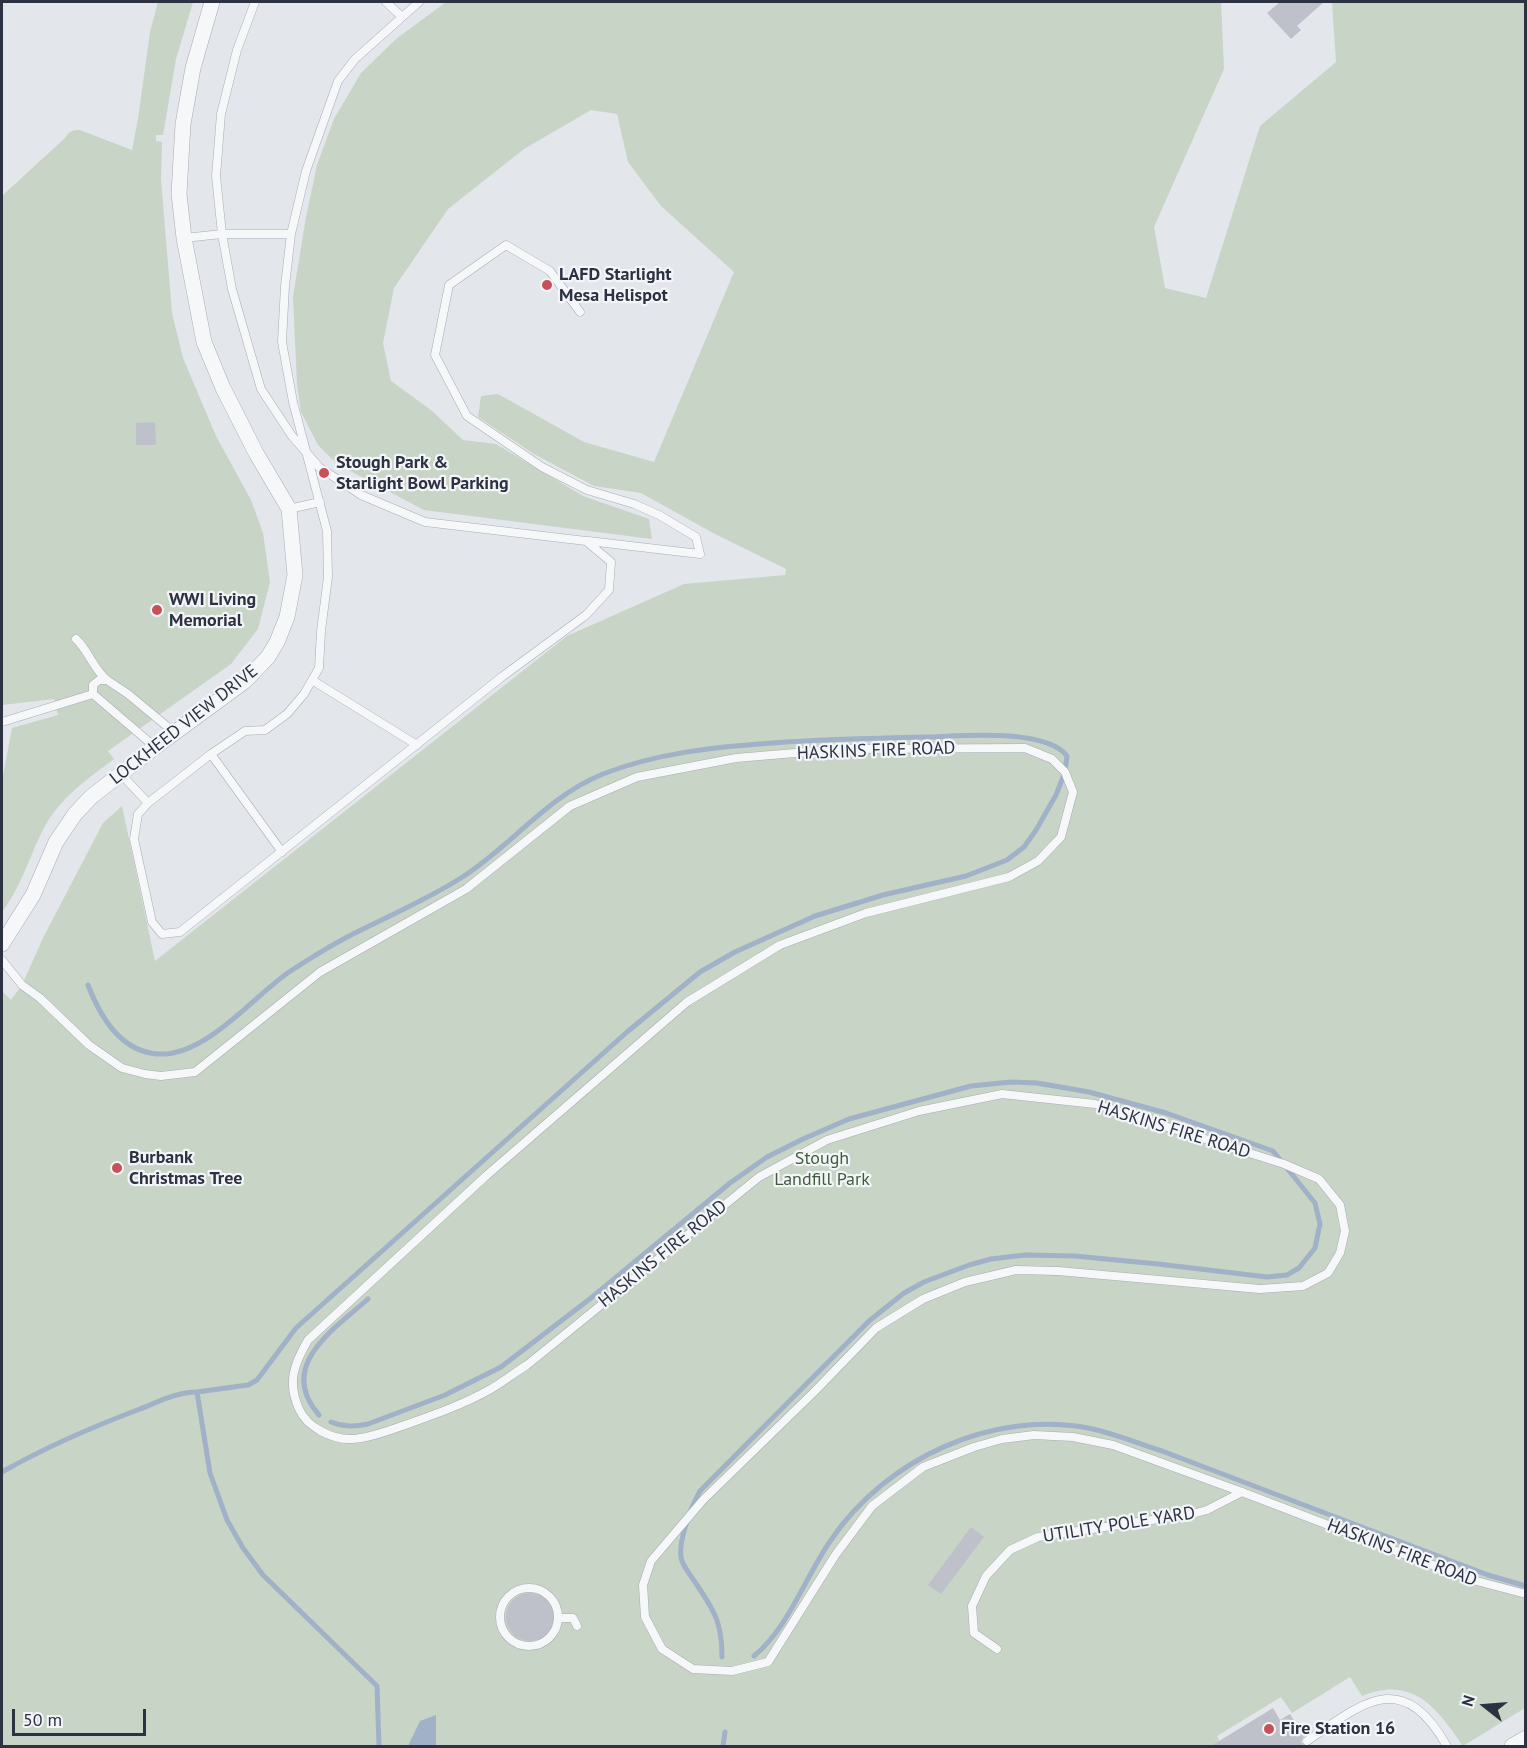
<!DOCTYPE html>
<html>
<head>
<meta charset="utf-8">
<style>
	body { margin:0 }
	#map { position:relative; width:1527px; height:1748px; overflow:hidden; background:#e3e6eb; font-family:"PT Sans",sans-serif }
	canvas { display:block }
	.frame { position:absolute; inset:0; border:3px solid #2c3242; pointer-events:none }
	.north { position:absolute; left:1455px; top:1676px; width:60px; height:60px; -webkit-text-stroke:4px #f3f5f8; paint-order:stroke; rotate:287deg; font-size:16px; font-weight:700; line-height:24px; text-align:center; color:#2c3242 }
	.north::after { content:''; display:block; margin:auto; width:21px; height:27px; background:#2c3242; clip-path:polygon(50% 0,100% 100%,50% 72%,0 100%) }
	.scale { position:absolute; left:12px; top:1709px; width:134px; height:27px; box-sizing:border-box; border:3px solid #2c3242; border-top:0; padding-left:8px; font-size:18px; line-height:21px; white-space:nowrap; color:#2c3242; -webkit-text-stroke:4px #f3f5f8; paint-order:stroke }
</style>
</head>
<body>
<div id="map">
<canvas width="1527" height="1748"></canvas>
<div class="frame"></div>
<div class="north">N</div>
<div class="scale">50 m</div>
</div>
<script>
const g = document.querySelector('canvas').getContext('2d');
g.lineJoin = 'round';
function fillPath(path, color) { g.fillStyle = color; g.fill(path, 'evenodd'); }
function trace(path, color, width, dash) { g.strokeStyle = color; g.lineWidth = width; g.lineCap = dash ? 'butt' : 'round'; g.setLineDash(dash || []); g.stroke(path); }
function label(font, color, halo, rows, align = 'center') {
  g.font = font + ' "PT Sans",sans-serif'; g.lineWidth = 4.5; g.setLineDash([]); g.textBaseline = 'middle'; g.strokeStyle = halo; g.fillStyle = color; for (const [text, x, y, turn = 0] of rows) {
    g.save(); g.translate(x, y); g.rotate((+turn || 0) * Math.PI / 180); g.textAlign = isNaN(turn) ? turn : align; if (halo) g.strokeText(text, 0, 0); g.fillText(text, 0, 0); g.restore();
  }
}
fillPath(new Path2D(`
	M 158,2 L 193,2 L 176,59 L 163,135 L 156,135 L 156,141 L 162,142 L 161,179 L 172,313 L 183,358 L 216,436 L 251,500 L 263,533 L 270,582 L 258,629 L 231,664 L 108,751 L 114,759 C 89,778 61,797 45,826 C 30,854 22,886 2,912 L 2,781 L 12,728 L 58,715 L 54,699 L 2,705 L 2,194 L 3,195 L 65,138 C 69,131 72,130 80,130 L 132,150 L 138,119 L 150,32 Z
	M 446,2 L 1221,2 L 1224,69 L 1154,227 L 1165,288 L 1206,298 L 1260,126 L 1336,62 L 1332,2 L 1525,2 L 1525,1708 L 1463,1746 C 1437,1708 1413,1675 1362,1696 L 1350,1677 L 1292,1713 L 1281,1697 L 1217,1736 L 1222,1746 L 2,1746 L 2,993 L 3,992 L 11,1000 L 22,985 L 43,938 L 103,823 L 122,806 L 155,961 L 567,636 L 684,584 L 785,575 L 786,569 L 715,534 L 641,493 L 594,486 L 534,454 L 478,417 L 481,396 L 498,394 L 584,442 L 654,462 L 734,272 L 661,206 L 628,162 L 617,114 L 591,110 L 524,149 L 448,209 L 394,288 L 383,343 L 391,381 L 431,410 L 463,440 L 496,444 L 583,496 L 649,519 L 652,539 L 424,510 L 337,464 L 318,445 L 301,412 L 297,384 L 293,297 L 306,217 L 317,165 L 334,119 L 361,73 L 396,39 Z`), '#c8d4c5');
fillPath(new Path2D(`
	M 436,1715 L 436,1746 L 408,1746 L 420,1721 Z`), '#a1b1c8');
trace(new Path2D(`
	M 88,985 C 101,1019 123,1056 165,1054 C 210,1051 253,997 289,972 C 312,957 336,942 361,930 C 395,913 432,897 464,876 C 513,844 548,796 603,774 C 657,753 714,747 772,743 C 824,739 876,738 928,737 C 962,736 1045,728 1067,756 L 1065,772 L 1056,795 L 1036,830 L 1024,847 L 1007,860 L 966,876 L 883,895 L 815,916 L 735,952 L 700,972 L 627,1032 L 296,1328 L 257,1380 L 248,1385 L 197,1392
	M 319,1415 C 276,1366 334,1329 368,1299
	M 331,1422 C 344,1427 354,1427 368,1424 L 445,1395 L 501,1367 L 591,1298 L 730,1183 L 767,1157 L 803,1139 L 849,1119 L 971,1086 L 1011,1082 L 1037,1083 L 1089,1092 L 1166,1113 L 1273,1151 L 1315,1203 L 1320,1224 L 1315,1248 L 1299,1268 L 1287,1275 L 1267,1277 L 1158,1264 L 1075,1256 L 1025,1255 L 991,1259 L 969,1265 L 924,1282 L 904,1293 L 869,1321 L 700,1491 C 692,1505 676,1545 682,1561 C 685,1569 692,1577 697,1585 C 715,1612 722,1623 722,1657
	M 2,1472 C 46,1447 92,1427 140,1409 C 158,1402 177,1392 197,1392 L 210,1473 L 227,1520 L 243,1548 L 263,1575 L 377,1686 L 379,1746
	M 754,1656 C 789,1627 805,1577 831,1540 C 886,1459 991,1410 1088,1428 C 1113,1433 1137,1443 1162,1451 L 1488,1575 L 1526,1586
	M 723,1746 L 725,1732`), '#a1b1c8', 5);
fillPath(new Path2D(`
	M 1280,2 L 1324,2 L 1297,26 L 1301,30 L 1291,39 L 1267,13 Z
	M 155,422 L 156,445 L 136,445 L 136,423 Z
	M 971,1527 L 984,1537 L 941,1594 L 928,1585 Z
	M506 1617a24 24 0 1 1 48 0a24 24 0 1 1-48 0Z
	M 1273,1708 L 1280,1720 L 1290,1714 L 1304,1736 L 1301,1742 L 1305,1746 L 1211,1746 Z`), '#bec1ca');
const lane = new Path2D(`
	M 255,2 L 237,50 L 221,114 L 216,176 L 222,234 L 232,289 L 261,389 L 292,436 L 319,467 L 361,495 L 425,522 L 586,541 L 611,562 L 609,590 L 586,615 L 503,676 L 180,932 L 162,934 L 152,922 L 134,839 L 138,814 L 148,803 L 211,754 L 245,731 L 265,730 L 287,714 L 304,694 L 319,668 L 321,631 L 328,577 L 327,531 L 293,402 L 282,342 L 285,286 L 291,234 L 306,171 L 338,81 L 355,59 L 419,2
	M 386,2 L 402,17
	M 184,238 L 222,234 L 291,234
	M 580,312 L 550,271 L 506,245 L 449,285 L 435,355 L 467,416 L 542,467 L 587,490 L 634,504 L 659,515 L 696,537 L 700,554 L 588,541
	M 289,509 L 320,502
	M 76,639 C 89,651 93,669 107,680
	M 312,680 L 417,745
	M 2,722 L 93,694
	M 155,747 L 93,694 L 93,685 L 99,680 L 107,680 L 128,694 L 175,733
	M 211,754 L 282,852
	M 121,774 L 148,803
	M 2,960 L 22,985 L 40,998 L 89,1045 L 122,1068 L 145,1074 L 161,1076 L 195,1072 L 320,972 L 466,889 L 570,806 L 637,777 L 736,758 L 842,749 L 1025,748 L 1052,759 L 1065,772 L 1073,792 L 1061,837 L 1038,861 L 1009,877 L 866,913 L 780,945 L 687,1002 L 487,1175 L 308,1340 C 294,1364 287,1382 299,1409 C 307,1427 332,1440 352,1439 C 370,1438 387,1431 405,1425 C 433,1415 462,1405 489,1390 C 502,1383 514,1373 527,1365 L 759,1177 L 827,1140 L 919,1111 L 1002,1094 L 1095,1104 L 1284,1164 L 1319,1179 L 1340,1205 L 1345,1231 L 1340,1253 L 1328,1273 L 1303,1286 L 1260,1289 L 1058,1271 L 1016,1270 L 965,1282 L 923,1299 L 876,1328 L 814,1392 L 703,1500 L 651,1561 L 643,1585 L 645,1617 L 662,1649 L 693,1669 L 732,1671 L 768,1662 L 836,1554 L 872,1506 L 923,1467 L 974,1447 L 1002,1439 L 1034,1435 L 1073,1437 L 1113,1445 L 1242,1492 L 1469,1579 L 1526,1594
	M500 1617a29 29 0 1 1 58 0a29 29 0 1 1-58 0Z
	M 558,1618 L 573,1618 L 577,1626
	M 997,1649 L 974,1633 L 972,1606 L 986,1576 L 1010,1550 L 1038,1537 L 1192,1514 L 1207,1510 L 1242,1492
	M 1307,1741 C 1364,1702 1402,1668 1447,1746`);
const street = new Path2D(`
	M 2,944 L 33,895 L 56,842 L 75,814 L 91,797 L 155,747 L 245,681 L 268,657 L 277,642 L 287,617 L 295,575 L 289,509 L 256,453 L 223,388 L 204,342 L 184,238 L 179,194 L 183,124 L 193,68 L 212,2
	M 1512,1746 L 1526,1738`);
trace(lane, '#a8acb5', 9);
trace(street, '#a8acb5', 16);
trace(lane, '#f6f7f9', 8);
trace(street, '#f6f7f9', 15);
for (const [x, y, r, color] of [
	[547,285,6,"#c85059"],
	[324,473,6,"#c85059"],
	[157,610,6,"#c85059"],
	[117,1168,6,"#c85059"],
	[1269,1729,6,"#c85059"]
]) { const dot = new Path2D(); dot.arc(x, y, r, 0, 2 * Math.PI); g.fillStyle = color; g.fill(dot); trace(dot, '#f3f5f8', 2); }
label('bold 18px', '#2c3242', '#f3f5f8', [
	["LAFD Starlight",559,275],
	["Mesa Helispot",559,296],
	["Stough Park &",336,463],
	["Starlight Bowl Parking",336,484],
	["WWI Living",169,600],
	["Memorial",169,621],
	["Burbank",129,1158],
	["Christmas Tree",129,1179],
	["Fire Station 16",1281,1729]
], 'left');
label('18px', '#2c3242', '#f3f5f8', [
	["LOCKHEED VIEW DRIVE",184,725,-38],
	["HASKINS FIRE ROAD",876,751,-2],
	["HASKINS FIRE ROAD",1174,1130,17],
	["HASKINS FIRE ROAD",663,1254,-39],
	["UTILITY POLE YARD",1119,1525,-9],
	["HASKINS FIRE ROAD",1402,1553,21]
]);
label('18px', '#3e5d3a', '#f3f5f8', [
	["Stough",822,1159],
	["Landfill Park",822,1180]
]);
</script>
</body>
</html>
